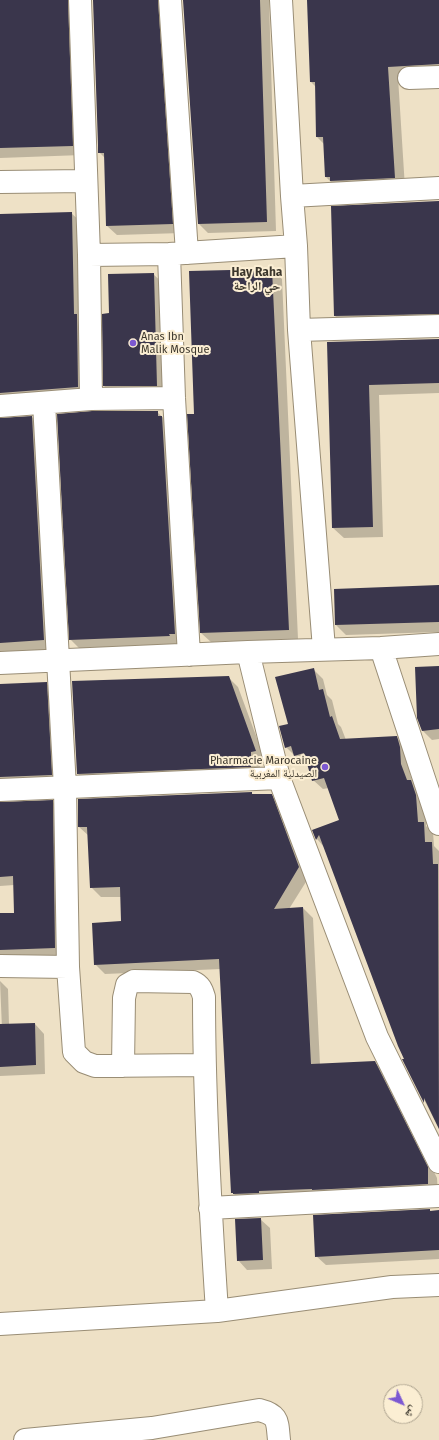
<!DOCTYPE html>
<html>
<head>
<meta charset="utf-8">
<style>
	body { margin:0 }
	#map { position:relative; width:439px; height:1440px; overflow:hidden; background:#eee1c6; font-family:"Fira Sans","Noto Naskh Arabic",sans-serif }
	canvas { display:block }
	.north { position:absolute; left:383px; top:1384px; width:40px; height:40px; box-sizing:border-box; background:#fbeed3; border:1px solid #aea490; border-radius:50%; rotate:134deg; font-size:11px; font-weight:700; line-height:16px; text-align:center; color:#3b362c }
	.north::after { content:''; display:block; margin:auto; width:14px; height:18px; background:#7c58d2; clip-path:polygon(50% 0,100% 100%,50% 72%,0 100%) }
</style>
</head>
<body>
<div id="map">
<canvas width="439" height="1440"></canvas>
<div class="north">ش</div>
</div>
<script>
const g = document.querySelector('canvas').getContext('2d');
g.lineJoin = 'round';
function fillPath(path, color) { g.fillStyle = color; g.fill(path, 'evenodd'); }
function trace(path, color, width, dash) { g.strokeStyle = color; g.lineWidth = width; g.lineCap = dash ? 'butt' : 'round'; g.setLineDash(dash || []); g.stroke(path); }
function label(font, color, halo, rows, align = 'center') {
  g.font = font + ' "Fira Sans","Noto Naskh Arabic",sans-serif'; g.lineWidth = 4; g.setLineDash([]); g.textBaseline = 'middle'; g.strokeStyle = halo; g.fillStyle = color; for (const [text, x, y, turn = 0] of rows) {
    g.save(); g.translate(x, y); g.rotate((+turn || 0) * Math.PI / 180); g.textAlign = isNaN(turn) ? turn : align; if (halo) g.strokeText(text, 0, 0); g.fillText(text, 0, 0); g.restore();
  }
}
fillPath(new Path2D(`
	M 0,0 L 82,0 L 82,155 L 0,158 Z
	M 94,0 L 171,0 L 182,233 L 117,235 L 107,226 L 105,158 L 99,152 Z
	M 184,0 L 269,0 L 276,231 L 208,233 L 199,224 Z
	M 308,0 L 439,0 L 439,75 L 398,77 L 405,188 L 336,187 L 326,177 L 324,144 L 317,137 L 316,87 L 311,82 Z
	M 439,202 L 439,324 L 346,326 L 335,316 L 332,207 Z
	M 71,213 L 81,222 L 87,397 L 0,408 L 0,215 Z
	M 272,270 L 282,279 L 298,639 L 211,642 L 201,633 L 190,272 Z
	M 153,274 L 166,286 L 169,398 L 117,398 L 104,386 L 110,314 Z
	M 439,340 L 439,393 L 379,395 L 383,537 L 344,538 L 333,528 L 328,343 Z
	M 157,412 L 172,426 L 179,645 L 80,649 L 70,639 Z
	M 32,417 L 41,427 L 53,650 L 0,652 L 0,419 Z
	M 439,586 L 439,632 L 346,635 L 336,625 L 335,590 Z
	M 439,667 L 439,739 L 432,740 L 422,730 Z
	M 313,669 L 323,679 L 327,695 L 332,700 L 338,724 L 341,727 L 346,740 L 397,738 L 406,747 L 409,757 L 410,774 L 413,783 L 420,790 L 426,808 L 426,826 L 433,832 L 434,846 L 439,851 L 439,1129 L 404,1060 L 406,1060 L 324,847 L 317,839 L 313,831 L 340,820 L 329,788 L 323,789 L 313,780 L 308,764 L 304,765 L 286,747 L 289,724 Z
	M 228,677 L 238,687 L 265,760 L 260,761 L 260,776 L 87,783 L 78,774 Z
	M 46,683 L 56,693 L 61,784 L 0,792 L 0,685 Z
	M 251,793 L 254,795 L 271,795 L 281,805 L 309,877 L 289,909 L 303,908 L 313,918 L 320,1065 L 374,1062 L 385,1072 L 437,1178 L 438,1194 L 242,1202 L 232,1192 L 221,969 L 105,974 L 95,964 L 122,922 L 121,897 L 101,897 L 91,887 L 89,836 L 79,827 Z
	M 52,801 L 62,811 L 64,957 L 0,968 L 0,914 L 15,914 L 14,885 L 0,886 L 0,803 Z
	M 0,981 L 8,989 L 9,1025 L 35,1024 L 44,1034 L 45,1074 L 0,1076 L 0,1029 L 2,1029 Z
	M 430,1210 L 431,1212 L 439,1211 L 439,1259 L 326,1265 L 316,1256 Z
	M 260,1219 L 270,1228 L 272,1269 L 247,1270 L 238,1260 Z`), '#0003');
fillPath(new Path2D(`
	M 0,0 L 68,0 L 73,146 L 0,148 Z
	M 93,0 L 158,0 L 173,224 L 106,226 L 104,153 L 98,153 L 98,145 Z
	M 183,0 L 260,0 L 267,222 L 198,224 Z
	M 307,0 L 439,0 L 439,64 L 388,67 L 395,178 L 330,181 L 330,177 L 325,177 L 323,137 L 316,137 L 315,82 L 310,82 Z
	M 439,201 L 439,314 L 334,316 L 331,206 Z
	M 72,212 L 74,314 L 77,314 L 78,387 L 0,393 L 0,214 Z
	M 272,269 L 289,630 L 200,633 L 187,414 L 194,414 L 189,271 Z
	M 154,273 L 157,386 L 103,386 L 102,314 L 109,313 L 108,274 Z
	M 439,339 L 439,383 L 369,385 L 373,527 L 332,528 L 327,342 Z
	M 92,411 L 158,411 L 158,416 L 162,416 L 175,634 L 169,634 L 170,636 L 69,640 L 57,414 Z
	M 32,416 L 44,640 L 0,643 L 0,418 Z
	M 439,585 L 439,622 L 335,625 L 334,589 Z
	M 439,666 L 439,729 L 422,731 L 417,718 L 415,667 Z
	M 314,668 L 319,690 L 323,689 L 330,717 L 332,716 L 340,739 L 397,736 L 400,747 L 401,764 L 407,780 L 411,780 L 416,795 L 418,822 L 424,822 L 425,842 L 432,842 L 433,864 L 438,864 L 439,1129 L 424,1098 L 424,1103 L 402,1059 L 404,1059 L 398,1046 L 319,835 L 316,840 L 312,830 L 339,820 L 324,778 L 312,781 L 304,753 L 294,756 L 291,746 L 285,748 L 279,726 L 288,724 L 275,677 Z
	M 229,676 L 256,751 L 251,752 L 251,767 L 77,774 L 72,681 Z
	M 47,682 L 52,775 L 0,777 L 0,684 Z
	M 252,792 L 252,794 L 272,794 L 299,867 L 274,909 L 303,907 L 311,1064 L 375,1061 L 428,1167 L 428,1184 L 312,1190 L 312,1189 L 259,1191 L 259,1193 L 233,1194 L 233,1193 L 231,1193 L 219,959 L 94,965 L 92,923 L 121,921 L 120,887 L 90,888 L 87,827 L 78,827 L 78,799 Z
	M 53,800 L 55,948 L 0,950 L 0,913 L 14,913 L 13,876 L 0,877 L 0,802 Z
	M 35,1023 L 36,1065 L 0,1067 L 0,1024 Z
	M 430,1209 L 430,1211 L 439,1210 L 439,1250 L 315,1257 L 313,1215 Z
	M 261,1218 L 263,1260 L 237,1261 L 235,1219 Z`), '#3a364c');
const minor = new Path2D(`
	M 80,0 L 89,255 L 91,399
	M 170,0 L 187,253
	M 281,0 L 292,196 L 296,246 L 299,330 L 324,649
	M 409,78 L 439,77
	M 0,182 L 86,181
	M 292,196 L 439,188
	M 169,254 L 174,398 L 189,655
	M 89,255 L 169,254 L 296,246
	M 299,330 L 439,326
	M 44,403 L 65,788 L 68,967 L 74,1052 L 84,1062 L 95,1066 L 204,1065
	M 0,406 L 91,399 L 174,398
	M 381,648 L 439,824
	M 248,652 L 279,778 L 377,1037 L 439,1162
	M 0,663 L 248,652 L 381,648 L 439,644
	M 0,790 L 279,778
	M 0,966 L 68,967
	M 210,1208 L 439,1196
	M 217,1311 L 392,1287 L 439,1285
	M 0,1324 L 217,1311 C 210,1206 204,1102 204,997 C 202,990 200,985 193,982 L 134,981 L 127,985 L 124,998 L 123,1066
	M 25,1440 L 152,1428 L 259,1410 C 279,1415 277,1421 279,1440`);
trace(minor, '#998d75', 24);
trace(minor, '#fff', 22);
for (const [x, y, r, color] of [
	[133,343,4,"#7c58d2"],
	[325,767,4,"#7c58d2"]
]) { const dot = new Path2D(); dot.arc(x, y, r, 0, 2 * Math.PI); g.fillStyle = color; g.fill(dot); trace(dot, '#fbeed3', 1.5); }
label('11px', '#3b362c', '#fbeed3', [
	["Anas Ibn",141,337],
	["Malik Mosque",141,350],
	["Pharmacie Marocaine",317,761,"right"],
	["الصيدلية المغربية",317,774,"right"]
], 'left');
label('bold 12px', '#3b362c', '#fbeed3', [
	["Hay Raha",257,273],
	["حي الراحة",257,287]
]);
</script>
</body>
</html>
